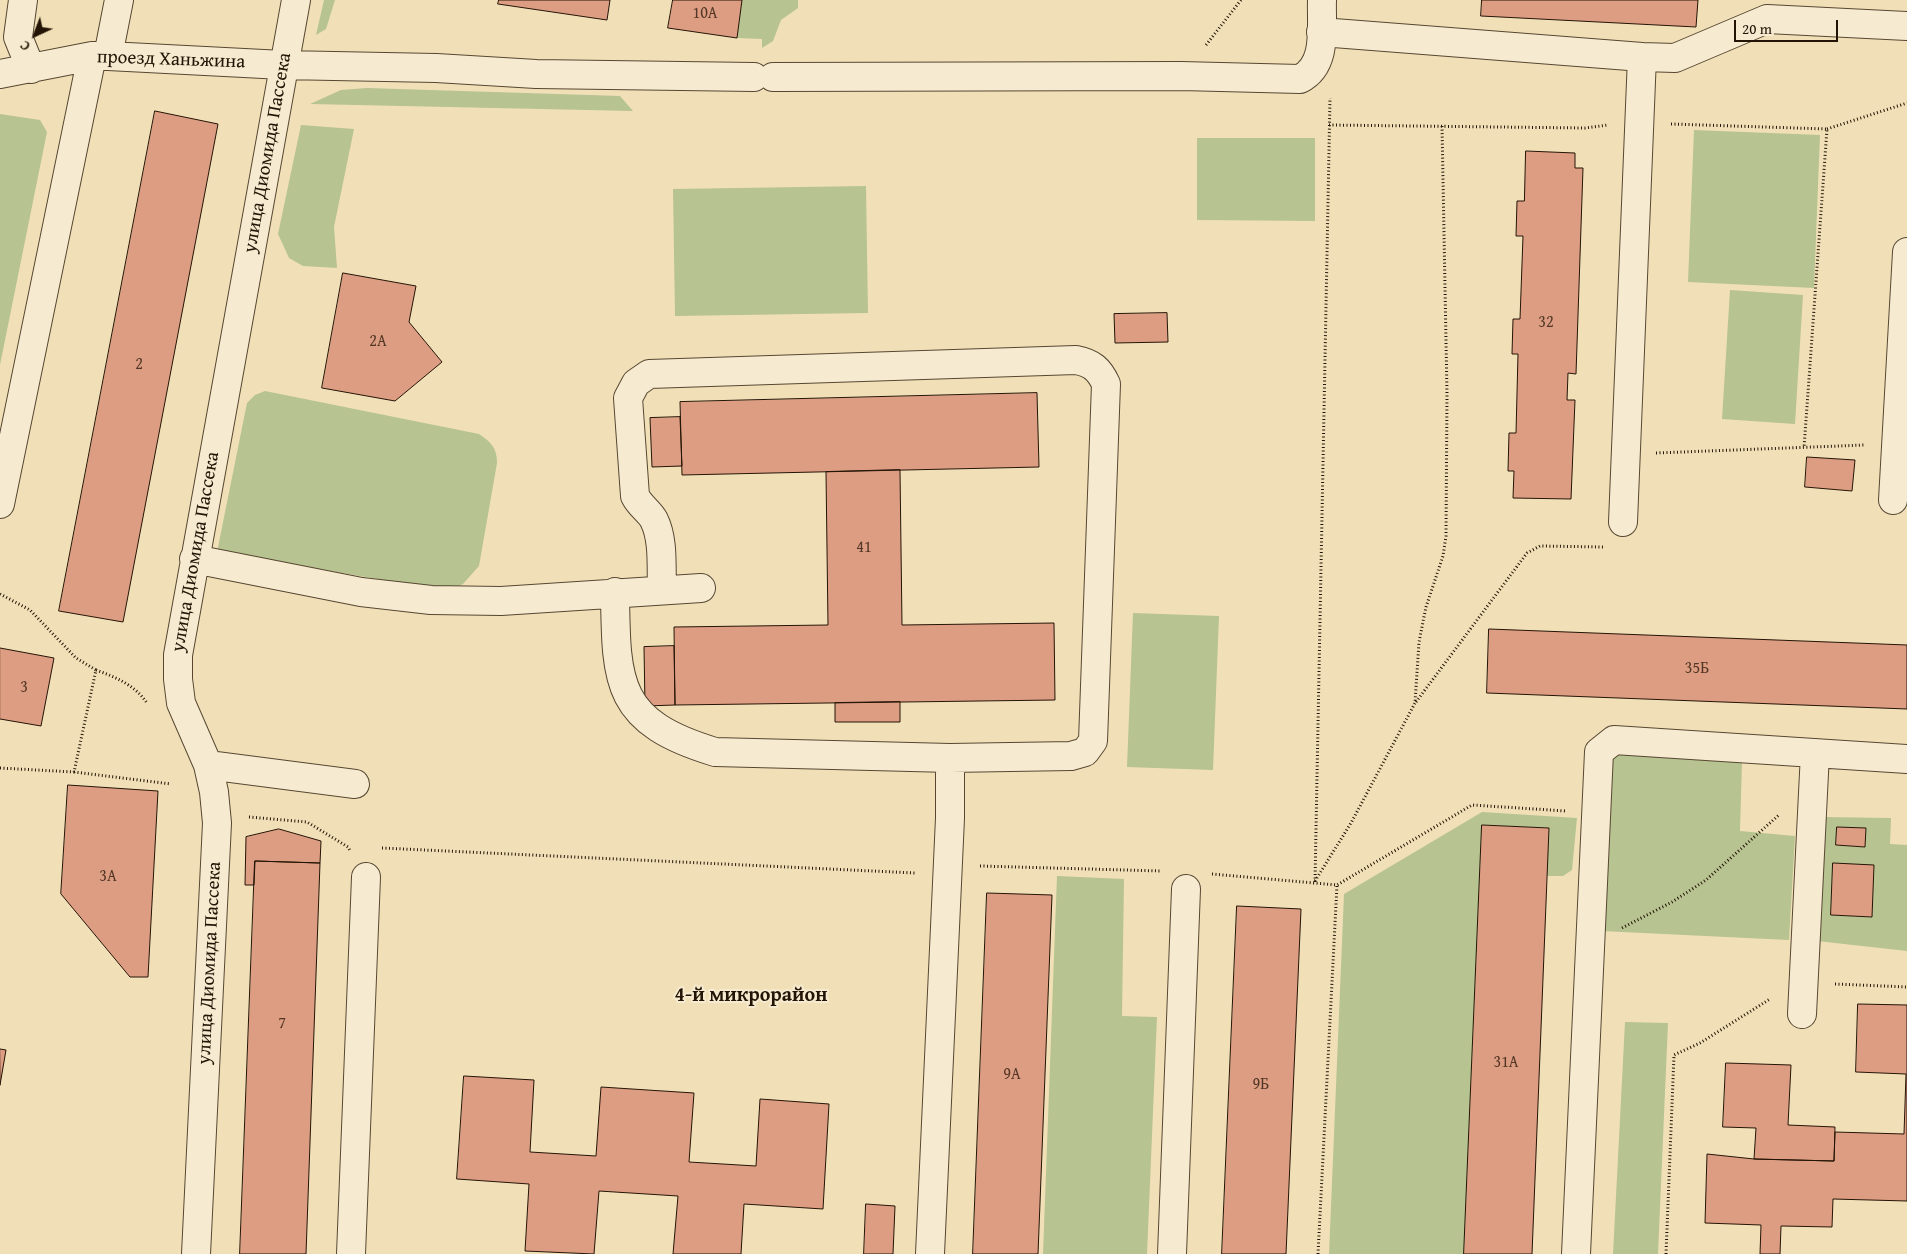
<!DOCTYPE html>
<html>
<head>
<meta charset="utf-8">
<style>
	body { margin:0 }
	#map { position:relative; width:1907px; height:1254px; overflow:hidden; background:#f1e0b7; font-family:"Gentium Book Plus",serif }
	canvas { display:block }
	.north { position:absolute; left:10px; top:10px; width:50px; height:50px; -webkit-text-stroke:4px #f6ebd0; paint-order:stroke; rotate:223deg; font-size:14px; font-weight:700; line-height:20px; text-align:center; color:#241406 }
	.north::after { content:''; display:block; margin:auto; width:18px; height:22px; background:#241406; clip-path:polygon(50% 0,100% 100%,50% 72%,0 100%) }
	.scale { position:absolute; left:1734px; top:20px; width:104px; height:22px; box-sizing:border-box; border:2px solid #241406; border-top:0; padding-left:6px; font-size:15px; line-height:18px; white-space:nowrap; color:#241406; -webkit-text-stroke:4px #f6ebd0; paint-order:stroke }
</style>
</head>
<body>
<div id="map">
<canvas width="1907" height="1254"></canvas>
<div class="north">С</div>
<div class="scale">20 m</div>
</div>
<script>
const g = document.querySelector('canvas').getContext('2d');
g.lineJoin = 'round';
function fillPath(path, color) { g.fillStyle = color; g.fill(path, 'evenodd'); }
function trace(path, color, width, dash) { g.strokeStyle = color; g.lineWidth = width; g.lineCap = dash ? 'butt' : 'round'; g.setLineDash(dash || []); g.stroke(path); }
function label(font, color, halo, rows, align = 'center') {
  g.font = font + ' "Gentium Book Plus",serif'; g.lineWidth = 4; g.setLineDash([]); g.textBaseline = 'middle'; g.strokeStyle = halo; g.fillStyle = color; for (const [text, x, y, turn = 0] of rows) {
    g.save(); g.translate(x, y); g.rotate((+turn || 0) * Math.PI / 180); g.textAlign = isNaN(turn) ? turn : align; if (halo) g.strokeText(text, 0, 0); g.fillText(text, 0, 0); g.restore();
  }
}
fillPath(new Path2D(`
	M 324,0 L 335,0 L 326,29 L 316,35 Z
	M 742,0 L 798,0 L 798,8 L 781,20 L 773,41 L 762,48 L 762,39 L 737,38 Z
	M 367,88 L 620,96 L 633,111 L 310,104 L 341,90 Z
	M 0,114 L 40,120 L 47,132 L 0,365 Z
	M 301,125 L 354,129 L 334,227 L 337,268 L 303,266 L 289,258 L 278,234 Z
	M 1694,130 L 1820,135 L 1814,288 L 1688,282 Z
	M 1197,138 L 1315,138 L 1315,221 L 1197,220 Z
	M 866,186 L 868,313 L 675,316 L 673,189 Z
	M 1730,290 L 1803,295 L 1795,424 L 1722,419 Z
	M 265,391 L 479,434 C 491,442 497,448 497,463 L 479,566 L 463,584 L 449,591 L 217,552 L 247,403 L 255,395 Z
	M 1133,613 L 1219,616 L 1213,770 L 1127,767 Z
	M 1616,753 L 1742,761 L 1740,831 L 1795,836 L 1789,940 L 1601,931 L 1609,765 Z
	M 1482,812 L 1577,818 L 1572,870 L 1563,876 L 1547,876 L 1549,828 L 1482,825 L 1464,1254 L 1329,1254 L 1344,894 Z
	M 1823,817 L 1891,818 L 1890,844 L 1907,845 L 1907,951 L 1817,941 ZM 1837,827 L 1866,828 L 1865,847 L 1836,845 ZM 1833,863 L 1874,866 L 1872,917 L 1831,915 Z
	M 1057,876 L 1124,879 L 1122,1016 L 1157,1017 L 1147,1254 L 1043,1254 Z
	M 1625,1022 L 1668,1023 L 1658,1254 L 1613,1254 Z`), '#b7c390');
const building = new Path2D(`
	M 499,0 L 610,0 L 607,20 L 498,4 Z
	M 673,0 L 742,0 L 737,38 L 668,28 Z
	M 1482,0 L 1698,0 L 1696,27 L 1481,16 Z
	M 155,111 L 218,124 L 123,622 L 59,611 Z
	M 1526,151 L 1575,153 L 1575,168 L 1583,168 L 1576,374 L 1568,373 L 1567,400 L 1575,400 L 1571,499 L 1513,498 L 1514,471 L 1508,471 L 1509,433 L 1516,433 L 1518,354 L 1512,354 L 1513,319 L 1520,319 L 1523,236 L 1516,236 L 1517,201 L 1524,201 Z
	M 343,273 L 416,286 L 409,322 L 442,362 L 395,401 L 322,388 Z
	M 1167,313 L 1168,342 L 1115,343 L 1114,314 Z
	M 1037,393 L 1039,467 L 682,475 L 680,402 Z
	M 680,417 L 682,466 L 652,467 L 650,418 Z
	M 1807,457 L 1855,460 L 1852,491 L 1805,487 Z
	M 900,470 L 902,625 L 1054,623 L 1055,700 L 675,705 L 674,627 L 828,625 L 826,472 Z
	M 1489,629 L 1907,645 L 1907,709 L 1487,693 Z
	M 674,646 L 675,705 L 645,706 L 644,647 Z
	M 0,648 L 54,658 L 41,726 L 0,719 Z
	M 900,702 L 900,722 L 835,722 L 835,703 Z
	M 68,785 L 158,791 L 148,977 L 130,977 L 61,894 Z
	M 1482,825 L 1549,828 L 1532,1254 L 1464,1254 Z
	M 1837,827 L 1866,828 L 1865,847 L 1836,845 Z
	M 279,829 L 321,841 L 320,863 L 255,861 L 254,885 L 245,885 L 246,837 Z
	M 255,861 L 320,863 L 306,1254 L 240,1254 Z
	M 1833,863 L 1874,865 L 1872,917 L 1831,915 Z
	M 987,893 L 1052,895 L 1038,1254 L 973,1254 Z
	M 1237,906 L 1301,909 L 1286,1254 L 1222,1254 Z
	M 1858,1004 L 1907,1005 L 1907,1201 L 1833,1199 L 1832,1227 L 1781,1226 L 1780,1254 L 1760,1254 L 1761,1225 L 1705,1223 L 1707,1154 L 1754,1159 L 1834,1161 L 1835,1132 L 1904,1134 L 1906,1074 L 1856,1072 Z
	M 0,1049 L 6,1050 L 0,1085 Z
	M 1726,1063 L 1791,1065 L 1788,1125 L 1835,1127 L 1834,1161 L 1754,1159 L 1756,1128 L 1723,1127 Z
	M 464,1076 L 534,1080 L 530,1152 L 596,1156 L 601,1087 L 694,1093 L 689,1162 L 756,1166 L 760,1099 L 829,1104 L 823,1209 L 744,1204 L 741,1254 L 673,1254 L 678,1196 L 599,1191 L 594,1254 L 525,1251 L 529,1184 L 457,1179 Z
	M 866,1204 L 895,1206 L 893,1254 L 864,1254 Z`);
fillPath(building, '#dd9d82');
trace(building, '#241406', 1);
const minor = new Path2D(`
	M 23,0 L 18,37 L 31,69
	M 1321,32 L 1642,57
	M 108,56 L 119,0
	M 0,74 L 92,56 L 108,56 L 283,65 L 436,68 L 536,74 L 754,77
	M 773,77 L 1181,76 L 1300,79 C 1328,65 1321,27 1322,0
	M 1893,500 L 1907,252
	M 0,504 L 92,56
	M 1623,522 L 1642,57 L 1675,58 L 1767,19 L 1907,26
	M 194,559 L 361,592 L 431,600 L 501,601 L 701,588
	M 615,592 C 616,685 616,722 715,752 L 950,758 L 1071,756 L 1085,752 L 1093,741 L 1106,384 C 1099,369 1092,363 1076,360 L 649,374 L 636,383 L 628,398 L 635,496 C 640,506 650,512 654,520 C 664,540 661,568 662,589
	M 208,765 L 355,784
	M 1802,1014 L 1815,753
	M 196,1254 L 217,823 L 214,792 L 208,765 L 181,703 L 178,679 L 178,655 L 296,0
	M 351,1254 L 366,877
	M 930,1254 L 950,818 L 950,758
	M 1172,1254 L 1186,889
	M 1576,1254 L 1599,752 L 1614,740 L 1907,759`);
trace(minor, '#574732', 30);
trace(new Path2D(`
	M 1206,45 L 1241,0
	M 1671,124 L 1827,129 L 1804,448
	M 1329,125 L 1585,128 L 1608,125
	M 1827,129 L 1907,103
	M 1656,453 L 1865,445
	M 0,594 L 30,610 L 76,658 L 96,670
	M 1416,702 L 1527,553 L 1540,546 L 1603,547
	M 0,768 L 74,772 L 96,670 C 115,677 135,685 147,703
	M 74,772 L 171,784
	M 249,817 L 307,822 L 348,847 L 350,851
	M 382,848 L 915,873
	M 980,866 L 1161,871
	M 1212,874 L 1337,885 L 1472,805 L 1566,811
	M 1315,881 L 1351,823 L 1415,703 L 1419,642 L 1426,607 L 1443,556 L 1446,536 L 1447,394 L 1442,126
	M 1315,882 L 1330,98
	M 1622,928 L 1672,902 L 1706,880 L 1780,814
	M 1835,984 L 1907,987
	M 1318,1254 L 1337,885
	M 1666,1254 L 1674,1055 L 1700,1043 L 1770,999`), '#241406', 3, [1, 2.5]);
trace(minor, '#f6ebd0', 28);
label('16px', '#523625', null, [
	["10А",705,14],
	["32",1546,323],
	["2А",378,342],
	["2",139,365],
	["41",864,548],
	["35Б",1697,669],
	["3",24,688],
	["3А",108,877],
	["7",282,1024],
	["31А",1506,1063],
	["9А",1012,1075],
	["9Б",1261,1085]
]);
label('19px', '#241406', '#f6ebd0', [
	["проезд Ханьжина",171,60,2],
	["улица Диомида Пассека",268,153,-80],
	["улица Диомида Пассека",196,552,-80],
	["улица Диомида Пассека",210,963,-87]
]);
label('bold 20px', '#241406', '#f6ebd0', [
	["4-й микрорайон",751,996]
]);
</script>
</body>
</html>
